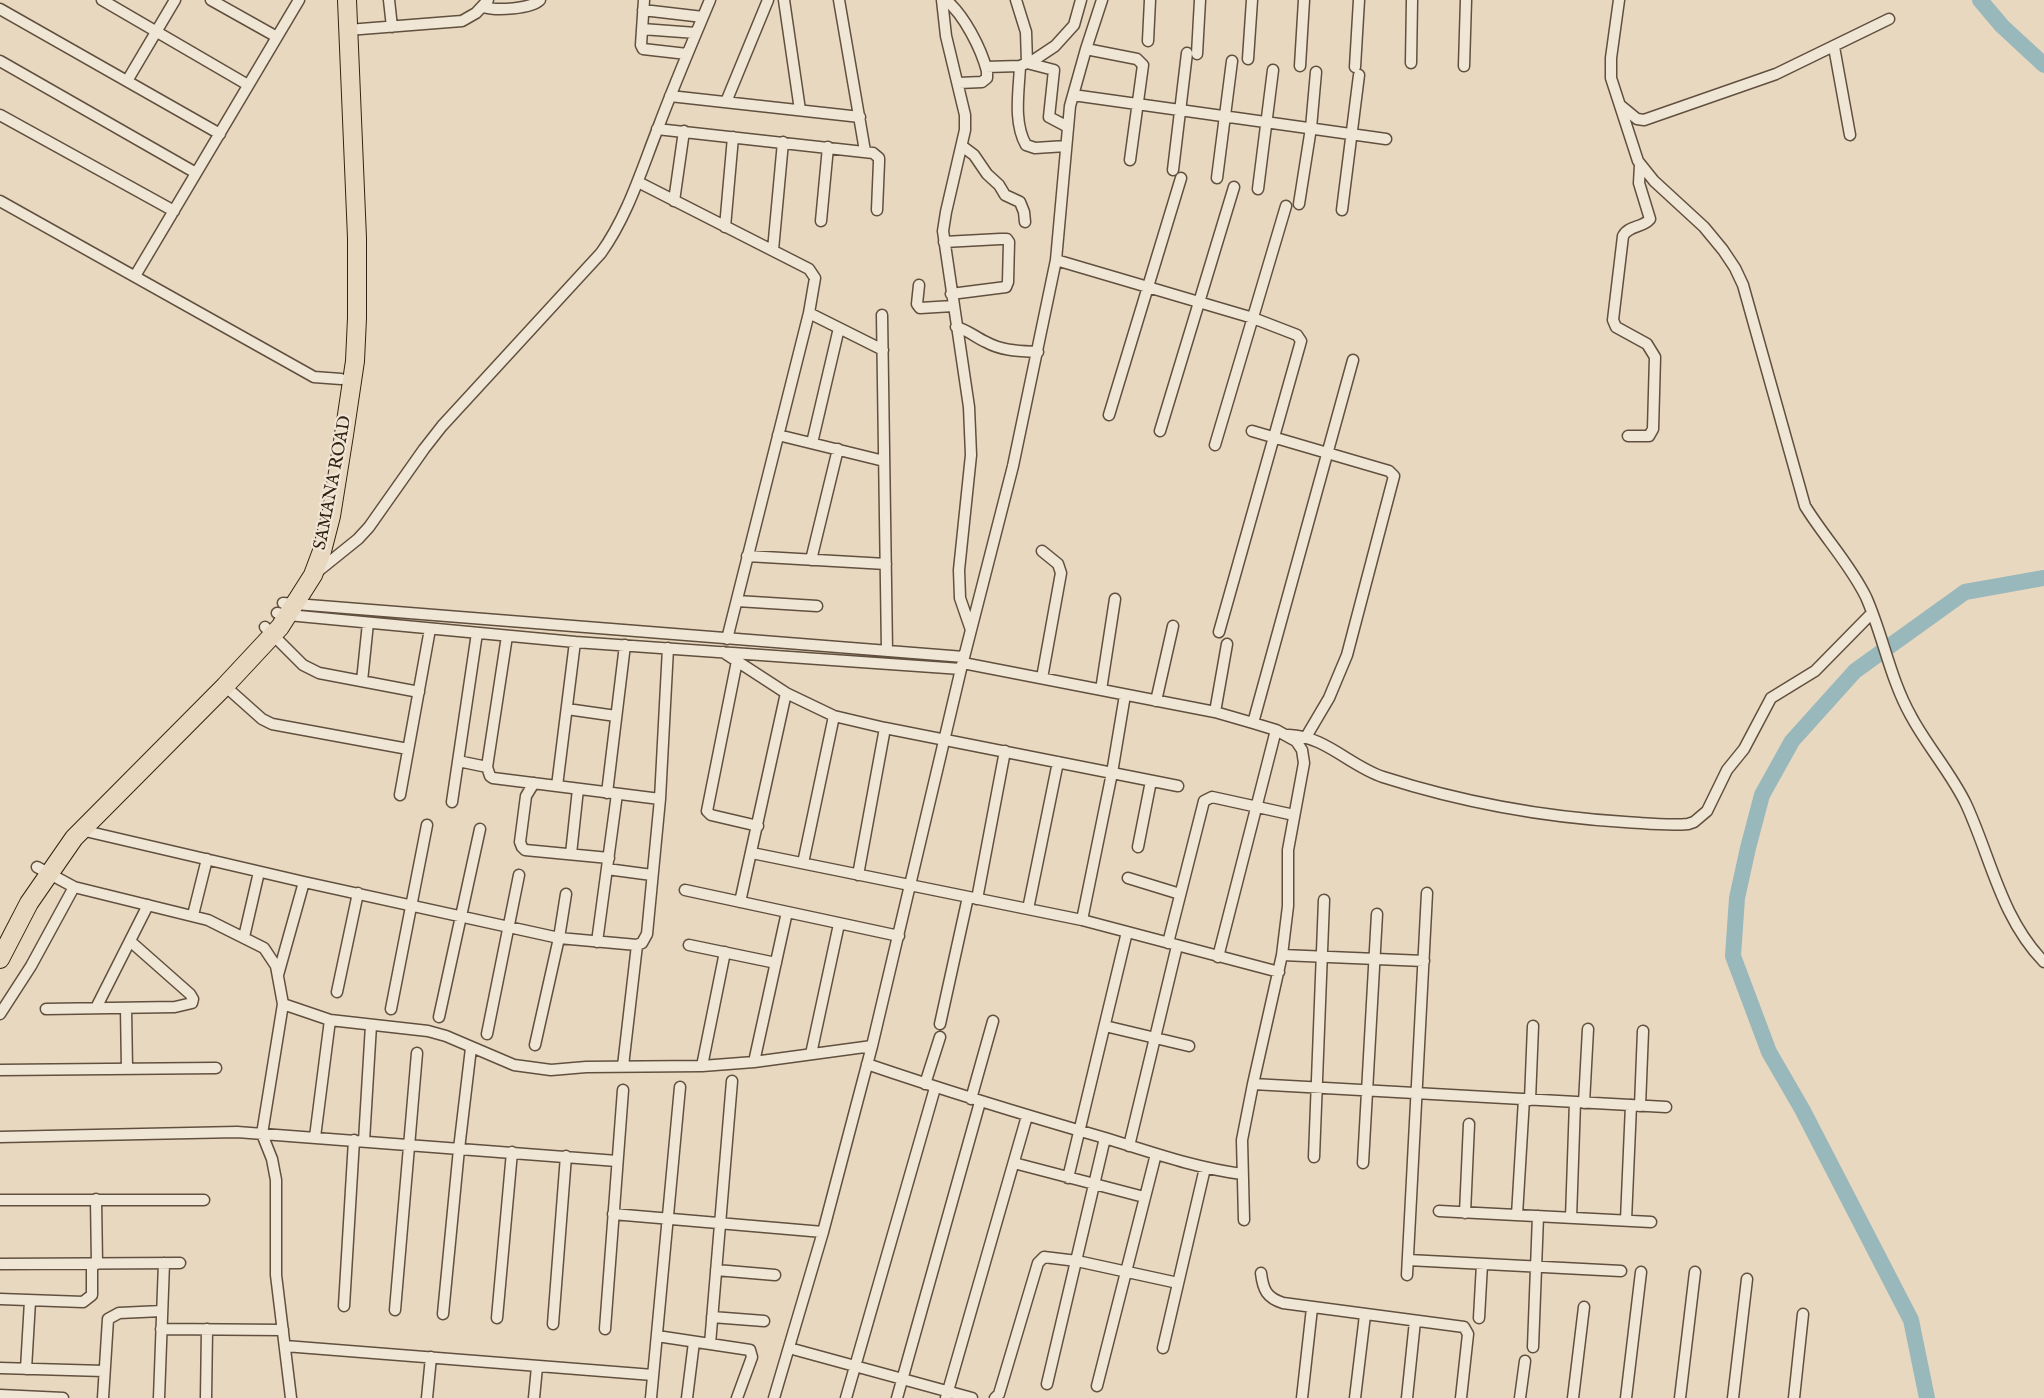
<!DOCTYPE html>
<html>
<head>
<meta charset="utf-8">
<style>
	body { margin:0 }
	canvas { display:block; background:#e8d8c0 }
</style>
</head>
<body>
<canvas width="2044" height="1398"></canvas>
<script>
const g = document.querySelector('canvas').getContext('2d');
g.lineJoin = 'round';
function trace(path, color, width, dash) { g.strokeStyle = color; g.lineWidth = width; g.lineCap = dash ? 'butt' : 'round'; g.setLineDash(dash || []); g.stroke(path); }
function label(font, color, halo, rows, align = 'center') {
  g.font = font + ' "IM FELL English",serif'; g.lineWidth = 4.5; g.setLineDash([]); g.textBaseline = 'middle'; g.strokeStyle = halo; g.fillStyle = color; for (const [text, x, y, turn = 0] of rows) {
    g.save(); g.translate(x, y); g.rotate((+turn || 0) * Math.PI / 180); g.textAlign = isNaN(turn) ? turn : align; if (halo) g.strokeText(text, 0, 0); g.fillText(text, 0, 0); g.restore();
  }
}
trace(new Path2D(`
	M 1980,0 L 2002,26 L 2044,65
	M 1927,1398 L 1911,1320 L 1802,1109 L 1769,1052 L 1733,956 L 1737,898 L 1748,848 L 1762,795 L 1792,741 L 1855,671 L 1965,592 L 2044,578`), '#99b8bb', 16);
const street = new Path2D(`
	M 102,0 L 248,85
	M 211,0 L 277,37
	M 389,0 L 392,27
	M 644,0 L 641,45 L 643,49 L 687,54
	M 784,0 L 800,110
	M 839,0 L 865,151
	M 942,0 L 946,36 L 965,115 L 965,130 L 946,212 L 943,231 L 969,407 L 971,455 L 959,570 L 960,598 L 971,630
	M 946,0 C 964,15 981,48 987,71 L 987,78 L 982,82 L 959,83
	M 1016,0 L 1026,32 L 1027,63 L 1054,70 L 1049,117 L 1068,127
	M 1619,0 L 1611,58 L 1611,78 L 1638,161 L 1654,181 L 1704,227 L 1723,250 L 1735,268 L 1743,285 L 1805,506 C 1824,537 1850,564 1866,597 C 1883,635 1890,679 1911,716 C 1927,746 1951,773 1966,804 C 1991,858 2001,918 2044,962
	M 484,7 C 496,11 531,9 540,0
	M 0,9 L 220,134
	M 643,10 L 703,17
	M 642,29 L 696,33
	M 348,30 L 462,21 L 476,13 L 488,0
	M 1148,41 L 1150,0
	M 1834,47 L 1850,135
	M 1086,49 L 1137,59 L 1143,65 L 1130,160
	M 1197,54 L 1200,0
	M 1248,59 L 1252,0
	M 0,61 L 196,173
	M 1411,63 L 1412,0
	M 1020,66 C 1019,91 1013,122 1026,145 L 1035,148 L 1066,146
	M 1300,66 L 1304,0
	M 1464,66 L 1466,0
	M 986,67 L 1020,66 L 1034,60 L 1055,46 L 1074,25 L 1081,0
	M 1355,67 L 1359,0
	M 127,81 L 175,0
	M 1073,95 L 1386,139
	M 670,96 L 860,117
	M 726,102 L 768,0
	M 1620,105 L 1637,119 L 1644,120 L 1776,74 L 1889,19
	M 0,115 L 174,211
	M 657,129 L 873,153 L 879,158 L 879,162 L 877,210
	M 962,146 L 974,155 L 987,174 L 999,185 L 1005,195 L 1020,202 L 1024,212 L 1025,222
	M 1173,170 L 1187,53
	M 1217,178 L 1232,61
	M 638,182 L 809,269 L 815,278 L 809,313 L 727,639
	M 1258,189 L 1273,70
	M 0,201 L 314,377 L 341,379
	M 674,201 L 684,131
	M 1299,204 L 1311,128 L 1316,72
	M 1342,210 L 1359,75
	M 821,221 L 828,147
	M 725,227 L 733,137
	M 944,242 L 1000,239 L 1007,239 L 1009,242 L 1008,282 L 1006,287 L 951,294
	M 773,250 L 783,142
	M 1056,260 L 1253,318 L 1297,335 L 1301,341 L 1219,632
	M 135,276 L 299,0
	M 919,285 L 917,304 L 920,308 L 953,306
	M 809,313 L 883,350
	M 882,315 L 887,651
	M 956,327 C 968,330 975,337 986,342 C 1002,351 1020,351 1038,352
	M 1109,415 L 1181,178
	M 1160,431 L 1234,187
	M 1252,431 L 1389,471 L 1394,476 L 1347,655 L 1329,698 L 1306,737
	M 778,435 L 884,461
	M 1628,436 L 1649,436 L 1653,429 L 1655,357 L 1647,344 L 1616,327 L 1613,320 L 1623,236 C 1629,225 1643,228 1650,219 L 1639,183 L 1640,165
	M 812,443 L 839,328
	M 1215,445 L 1286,206
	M 1042,551 L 1058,564 L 1061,573 L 1042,678
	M 747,556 L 886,564
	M 811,560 L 838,449
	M 317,572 L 358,539 L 369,527 L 424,449 L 442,426 L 601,253 C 628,215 641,171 658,128 C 674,85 692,43 710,0
	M 737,601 L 817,606
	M 283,603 L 964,657
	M 277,613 L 288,615 L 575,642 L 961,669
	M 265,627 L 303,665 L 319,673 L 419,692
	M 507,636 L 487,767 L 490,776 L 493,778 L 660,799
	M 723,652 L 786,693 L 834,716 L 885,728 L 1178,786
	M 737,661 L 707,811 L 711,815 L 758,826
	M 963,663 L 1215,712 L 1253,723 L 1276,730 L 1296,741 L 1302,750 L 1304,763 L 1288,850 L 1288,906 L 1282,955 L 1253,1084 L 1242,1140 L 1244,1220
	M 362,681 L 368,623
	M 225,686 L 262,719 L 272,724 L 408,749
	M 1101,690 L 1115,599
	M 1156,701 L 1173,626
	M 567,709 L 616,716
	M 1215,712 L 1227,644
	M 1253,723 L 1353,360
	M 1289,735 C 1325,736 1350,766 1383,777 C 1461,802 1543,817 1625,822 C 1645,823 1667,826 1688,824 L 1694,822 L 1707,811 L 1727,770 L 1744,749 L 1771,698 L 1815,671 L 1872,613
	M 458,761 L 487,767
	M 534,783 L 526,796 L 520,842 L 522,847 L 525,850 L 609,858
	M 557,786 L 575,642
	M 607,793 L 625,645
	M 400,795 L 430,629
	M 452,802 L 477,633
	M 81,830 L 304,882 L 559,938 L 637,945 L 642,943 L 647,934 L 660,799 L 668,648
	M 1138,847 L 1151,781
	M 752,853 L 1082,920 L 1279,972
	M 571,854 L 578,789
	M 803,863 L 834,716
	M 37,867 L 74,887 L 208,920 L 264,948 L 276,966 L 283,1004 L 262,1134 L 272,1159 L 276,1180 L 276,1275 L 291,1398
	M 607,869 L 652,875
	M 858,875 L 885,728
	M 1128,878 L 1180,894
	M 685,890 L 899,936
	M 977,899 L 1005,751
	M 740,902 L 786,693
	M 1028,909 L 1058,762
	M 193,915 L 207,859
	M 1082,920 L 1112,773 L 1125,695
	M 244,937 L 259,872
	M 597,942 L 617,794
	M 1168,943 L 1204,801 L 1212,797 L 1294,815
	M 689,945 L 776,963
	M 1282,955 L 1424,961
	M 1218,957 L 1276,730
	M 278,975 L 304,882
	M 337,992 L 358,893
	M 283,1004 L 330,1020 L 428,1031 L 446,1036 L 514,1065 L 551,1070 L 586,1067 L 702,1066 L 754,1062 L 872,1046
	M 96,1008 L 148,905
	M 126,1008 L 127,1069
	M 46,1009 L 175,1007 L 192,1003 L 193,999 L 190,994 L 130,941
	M 391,1009 L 427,825
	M 0,1014 L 31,966 L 74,887
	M 439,1017 L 480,829
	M 940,1024 L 968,897
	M 1105,1026 L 1189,1046
	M 487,1034 L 519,875
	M 535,1045 L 559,938 L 566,894
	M 811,1054 L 839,924
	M 754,1062 L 787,912
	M 867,1064 C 946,1091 1025,1115 1105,1138 C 1151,1152 1195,1168 1242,1174
	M 623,1066 L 637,945
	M 702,1066 L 725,952
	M 0,1070 L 216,1068
	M 925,1084 L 940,1037
	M 1253,1084 L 1666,1107
	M 971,1099 L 993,1021
	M 1530,1100 L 1533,1026
	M 1584,1103 L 1588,1029
	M 1640,1106 L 1643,1031
	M 0,1137 L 237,1132 L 617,1161
	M 315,1137 L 330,1020
	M 364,1141 L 371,1025
	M 1129,1146 L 1177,946
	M 1314,1157 L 1324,900
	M 1014,1163 L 1144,1197
	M 1363,1163 L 1377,914
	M 1068,1178 L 1127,932
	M 96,1199 L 97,1264
	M 0,1200 L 204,1200
	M 1439,1211 L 1651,1222
	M 1465,1213 L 1469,1124
	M 613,1214 L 823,1232
	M 1517,1215 L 1524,1099
	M 1571,1218 L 1575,1102
	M 1626,1220 L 1631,1105
	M 1408,1260 L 1621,1271
	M 0,1264 L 180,1263
	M 716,1270 L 775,1275
	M 1261,1273 C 1263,1290 1267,1298 1283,1303 L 1464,1327 L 1468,1334 L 1461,1398
	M 1407,1275 L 1427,893
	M 0,1299 L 83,1302 L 92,1295 L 92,1264
	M 344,1306 L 354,1140
	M 395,1310 L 417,1053
	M 443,1314 L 459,1149 L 471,1048
	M 712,1317 L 764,1321
	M 497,1318 L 512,1152
	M 1479,1318 L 1482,1264
	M 553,1324 L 566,1156
	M 161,1329 L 283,1330
	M 605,1329 L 623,1090
	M 657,1336 L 750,1350 L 752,1357 L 737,1398
	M 710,1344 L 732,1081
	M 285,1346 L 653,1375
	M 1533,1347 L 1538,1216
	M 789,1348 L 972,1398
	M 1163,1348 L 1205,1168
	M 0,1368 L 104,1371
	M 26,1369 L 30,1301
	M 1047,1384 L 1105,1138
	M 1097,1386 L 1156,1154
	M 0,1395 L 63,1398
	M 103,1398 L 108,1319 L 119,1313 L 162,1311
	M 159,1398 L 164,1263
	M 206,1398 L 207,1329
	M 427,1398 L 431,1357
	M 534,1398 L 537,1367
	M 651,1398 L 680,1087
	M 687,1398 L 694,1342
	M 774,1398 L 823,1232 L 872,1046 L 961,669 L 1013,466 L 1056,260 L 1070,106 L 1086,49 L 1102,0
	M 846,1398 L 935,1088
	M 897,1398 L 980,1102
	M 946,1398 L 1027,1116
	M 995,1398 L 999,1394 L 1038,1263 L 1044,1257 L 1077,1261 L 1178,1283
	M 1302,1398 L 1312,1308
	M 1355,1398 L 1365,1315
	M 1407,1398 L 1415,1321
	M 1520,1398 L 1525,1361
	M 1573,1398 L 1584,1307
	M 1626,1398 L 1641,1272
	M 1680,1398 L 1695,1272
	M 1733,1398 L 1747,1279
	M 1794,1398 L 1803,1314`);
const primary = new Path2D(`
	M 0,959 L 29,903 L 74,838 L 225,686 L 280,627 L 313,575 L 322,551 L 331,516 L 344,435 L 355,361 L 357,318 L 357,238 L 347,0`);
trace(street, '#61503e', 13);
trace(primary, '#342313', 20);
trace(street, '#f0e6d6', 10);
trace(primary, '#e8d8c0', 18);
label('18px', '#342313', '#f0e6d6', [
	["SAMANA ROAD",334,483,-79]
]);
</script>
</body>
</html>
